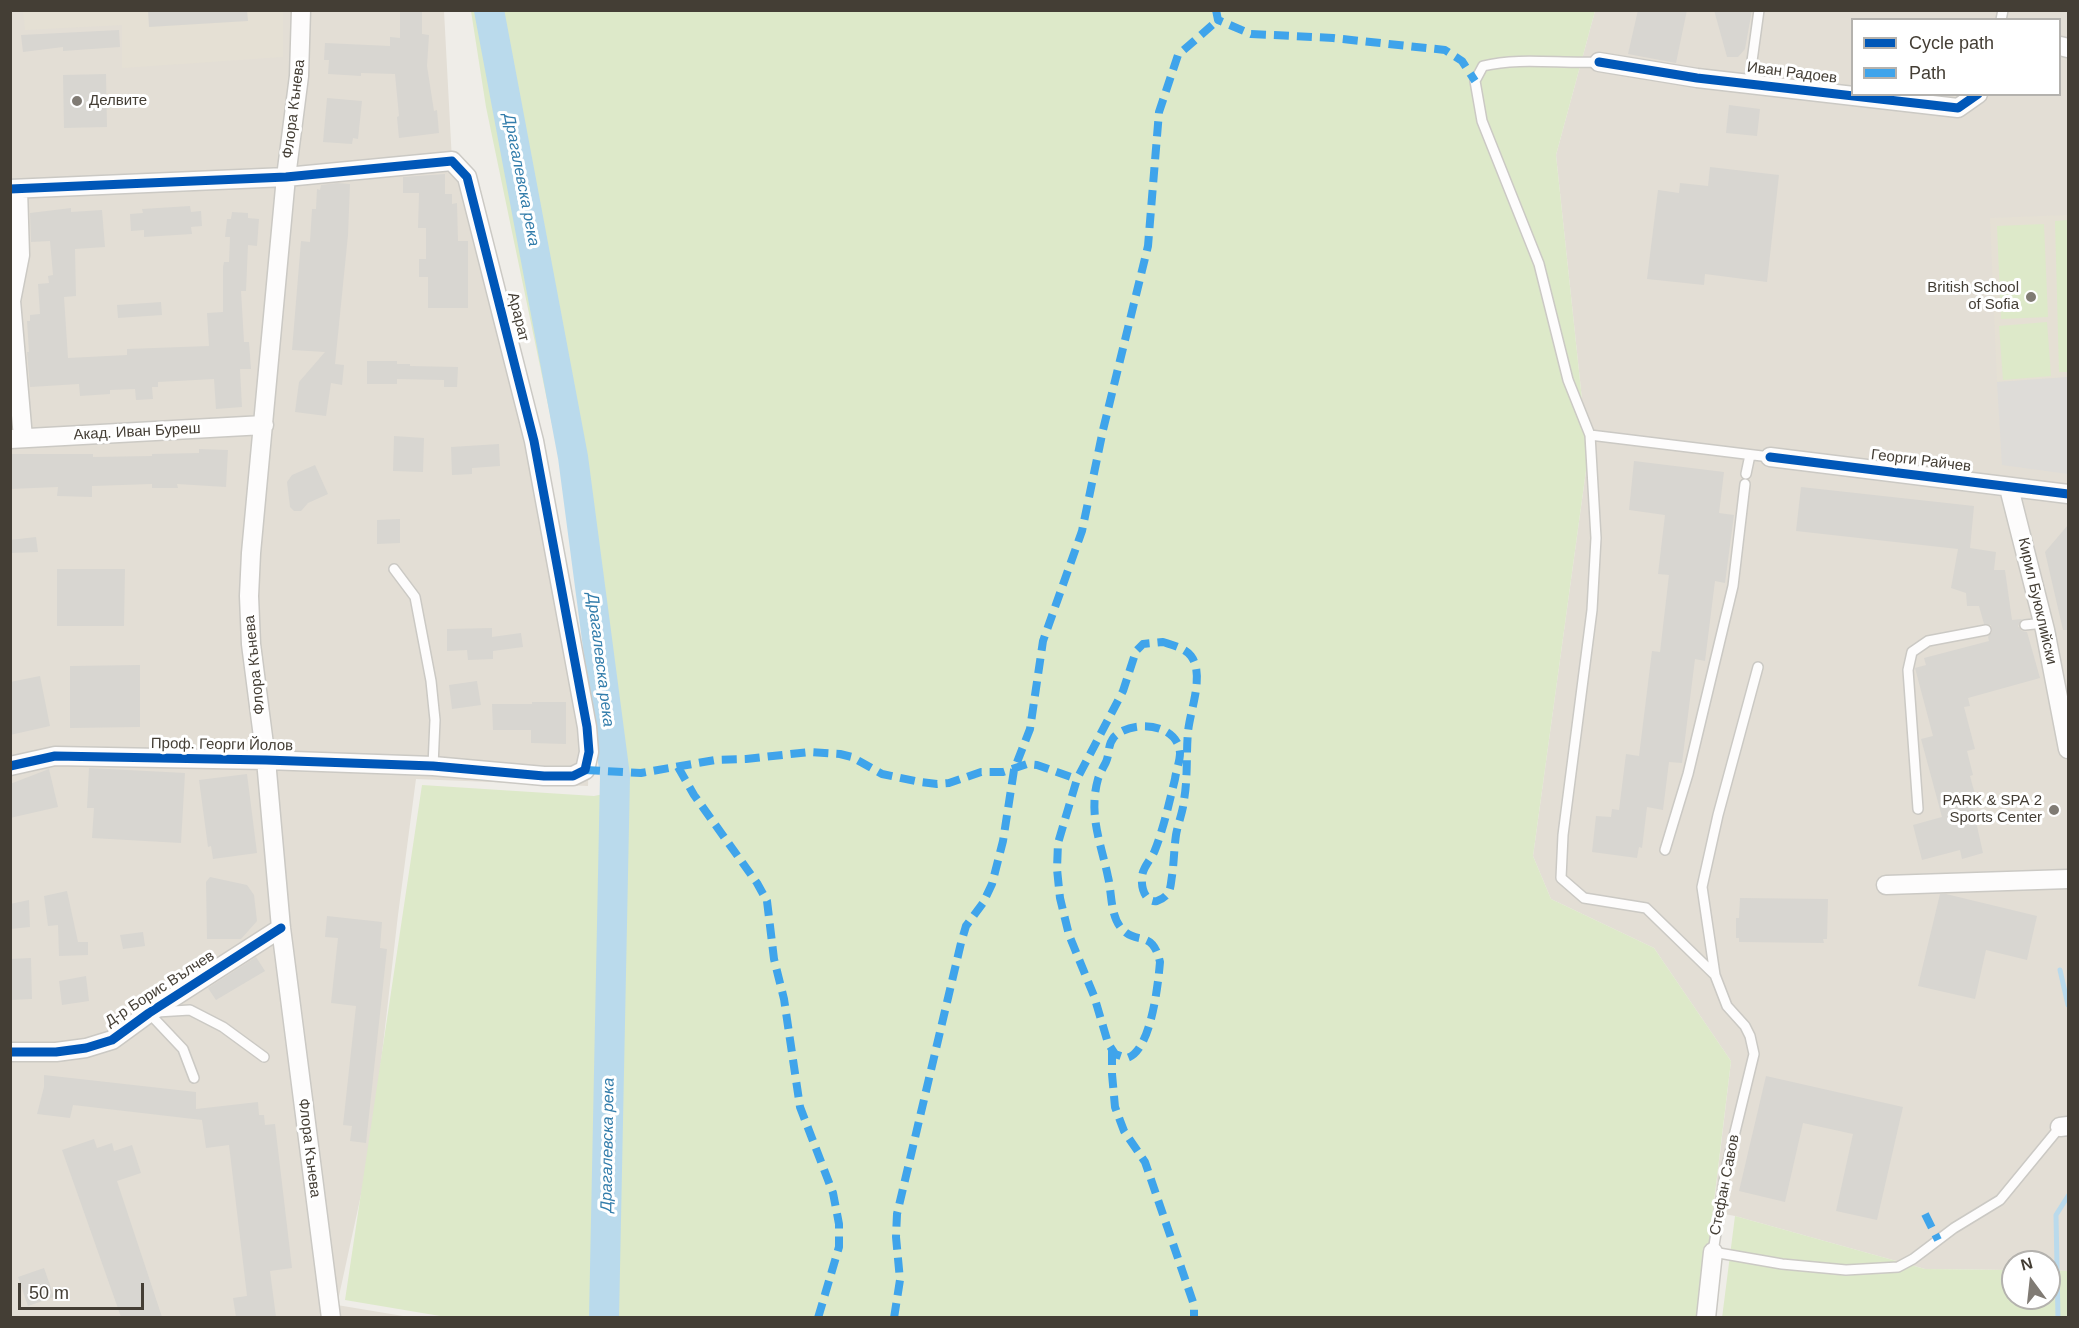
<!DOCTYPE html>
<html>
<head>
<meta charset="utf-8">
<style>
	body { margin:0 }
	#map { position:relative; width:2079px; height:1328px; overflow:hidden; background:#efede8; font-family:Helvetica,sans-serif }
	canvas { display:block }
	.frame { position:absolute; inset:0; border:12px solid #443e35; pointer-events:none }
	.legend { position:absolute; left:1851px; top:18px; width:210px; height:78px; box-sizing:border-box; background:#fff; border:2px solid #b4b2ae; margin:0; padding:8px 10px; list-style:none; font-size:18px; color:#443e35 }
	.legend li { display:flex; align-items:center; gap:12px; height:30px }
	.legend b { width:30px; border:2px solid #b4b2ae }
	.north { position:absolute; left:2001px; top:1250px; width:60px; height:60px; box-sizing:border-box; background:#fff; border:2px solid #b4b2ae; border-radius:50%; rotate:345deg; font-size:16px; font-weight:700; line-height:24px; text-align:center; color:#443e35 }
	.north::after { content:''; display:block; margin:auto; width:21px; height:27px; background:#807b74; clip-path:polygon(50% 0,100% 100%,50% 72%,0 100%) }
	.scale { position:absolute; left:18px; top:1283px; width:126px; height:27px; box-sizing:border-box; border:3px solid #443e35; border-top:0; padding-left:8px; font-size:18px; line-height:21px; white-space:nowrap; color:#443e35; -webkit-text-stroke:4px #fff; paint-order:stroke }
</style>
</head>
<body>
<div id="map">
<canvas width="2079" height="1328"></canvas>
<div class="frame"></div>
<ul class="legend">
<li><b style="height:8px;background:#0057b8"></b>Cycle path</li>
<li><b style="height:8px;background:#3fa4eb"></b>Path</li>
</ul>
<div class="north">N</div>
<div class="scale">50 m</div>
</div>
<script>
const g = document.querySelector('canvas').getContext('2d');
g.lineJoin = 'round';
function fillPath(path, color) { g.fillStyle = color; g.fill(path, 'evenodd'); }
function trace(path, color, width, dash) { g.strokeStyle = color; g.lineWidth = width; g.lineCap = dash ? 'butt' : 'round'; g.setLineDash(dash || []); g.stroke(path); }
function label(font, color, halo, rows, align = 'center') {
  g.font = font + ' Helvetica,sans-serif'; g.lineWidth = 6; g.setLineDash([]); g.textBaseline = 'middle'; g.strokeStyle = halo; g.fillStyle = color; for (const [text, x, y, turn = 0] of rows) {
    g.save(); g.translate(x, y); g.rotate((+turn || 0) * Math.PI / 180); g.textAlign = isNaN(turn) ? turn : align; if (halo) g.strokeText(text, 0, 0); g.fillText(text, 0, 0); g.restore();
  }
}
fillPath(new Path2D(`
	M 10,11 L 444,11 L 452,161 L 467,177 L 534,441 L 589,752 L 588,786 L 416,779 L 398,915 L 371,1149 L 337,1305 L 409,1317 L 11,1317 Z
	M 1595,11 L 2068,11 L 2068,1271 L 2049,1270 L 2049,1262 L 2013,1262 L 2013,1270 L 1925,1269 L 1735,1216 L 1713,1212 L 1731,1061 L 1654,948 L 1551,899 L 1533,856 L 1588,456 L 1556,155 ZM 1852,20 L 2060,20 L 2060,94 L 1852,94 Z`), '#e3ded5');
fillPath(new Path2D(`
	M 23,11 L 283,11 L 283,57 L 122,68 L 122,25 L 25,30 Z
	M 2068,215 L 2068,377 L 1997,382 L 1990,218 Z`), '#e5e0d4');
fillPath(new Path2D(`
	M 471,11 L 1595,11 L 1556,155 L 1588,456 L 1533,856 L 1551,899 L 1654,948 L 1731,1061 L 1700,1317 L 452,1318 L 345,1300 L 422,785 L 594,796 L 628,789 L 486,107 Z
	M 2068,220 L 2068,372 L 2059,372 L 2055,221 Z
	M 2044,224 L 2048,317 L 2001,319 L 1997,226 Z
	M 2047,322 L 2051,376 L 2003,380 L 1999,326 Z
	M 1735,1216 L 1925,1269 L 2013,1270 L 2013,1298 L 2049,1298 L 2049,1270 L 2068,1271 L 2068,1317 L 1722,1318 Z`), '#dde9c9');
fillPath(new Path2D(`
	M 2068,377 L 2068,474 L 2002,465 L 1997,382 Z`), '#dedcd8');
trace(new Path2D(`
	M 2060,970 L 2068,1005
	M 2058,1318 L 2056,1215 L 2068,1196`), '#badaec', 5);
trace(new Path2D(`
	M 489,10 L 573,457 L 615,776 L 604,1318`), '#badaec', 30);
fillPath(new Path2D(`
	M 148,10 L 247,10 L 248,21 L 149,27 Z
	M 400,10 L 422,10 L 422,34 L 429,35 L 427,66 L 434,111 L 437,110 L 439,133 L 399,138 L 397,117 L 399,116 L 395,74 L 361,73 L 361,76 L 328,74 L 329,60 L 324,60 L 325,43 L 390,46 L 390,37 L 400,38 Z
	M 1638,10 L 1687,10 L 1676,63 L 1628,54 Z
	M 1714,10 L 1752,10 L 1745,49 L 1738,57 L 1727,57 Z
	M 119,30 L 120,47 L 63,51 L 63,47 L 23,52 L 21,35 Z
	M 106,74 L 107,127 L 64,128 L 63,75 Z
	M 327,98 L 362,101 L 358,139 L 353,138 L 352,144 L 323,142 Z
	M 1729,105 L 1760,109 L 1757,136 L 1726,133 Z
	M 1710,167 L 1779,175 L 1767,282 L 1705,274 L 1704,285 L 1647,279 L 1658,190 L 1679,193 L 1680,183 L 1708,186 Z
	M 445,174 L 445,194 L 452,194 L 452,204 L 457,203 L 458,241 L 468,241 L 468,308 L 428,308 L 428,277 L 419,277 L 419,259 L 426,259 L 426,228 L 418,228 L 419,193 L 403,193 L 403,177 Z
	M 337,183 L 350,184 L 348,235 L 335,364 L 344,365 L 342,385 L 331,383 L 326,416 L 295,412 L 299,382 L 325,352 L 292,350 L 301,241 L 310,242 L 312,209 L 316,209 L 317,189 L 320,190 L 321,185 Z
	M 190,206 L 191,212 L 201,211 L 202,226 L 191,227 L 192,234 L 144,237 L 144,230 L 131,231 L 130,214 L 143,213 L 142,209 Z
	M 71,208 L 71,212 L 102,210 L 105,247 L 75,249 L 76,296 L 64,297 L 68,358 L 127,355 L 127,349 L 209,346 L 207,313 L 223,312 L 223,267 L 224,262 L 229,262 L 230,237 L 225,237 L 227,219 L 231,219 L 232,212 L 248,213 L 248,218 L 259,219 L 257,246 L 248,245 L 246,291 L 241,291 L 244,342 L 249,342 L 251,369 L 240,369 L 242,407 L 216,409 L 214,379 L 158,382 L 158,387 L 152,387 L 153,399 L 136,400 L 135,389 L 110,390 L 110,394 L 80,396 L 79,384 L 30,387 L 27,352 L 29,352 L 27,321 L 30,321 L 30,315 L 40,314 L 38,284 L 49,283 L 48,276 L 53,275 L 50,241 L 31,242 L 30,213 Z
	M 161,302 L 162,315 L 118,318 L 117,305 Z
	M 367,361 L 397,361 L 397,364 L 410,364 L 410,366 L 458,367 L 457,387 L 444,387 L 444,380 L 397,379 L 397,384 L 367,384 Z
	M 394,436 L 424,438 L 423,472 L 393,471 Z
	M 499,444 L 500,466 L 472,468 L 472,474 L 452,475 L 451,447 Z
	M 199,449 L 228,450 L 226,487 L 177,484 L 178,488 L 152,488 L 152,484 L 92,486 L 92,497 L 57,496 L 58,487 L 10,489 L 10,454 L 93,454 L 93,457 L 152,456 L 152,454 L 199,453 Z
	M 1634,461 L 1724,472 L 1719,513 L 1734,515 L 1725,583 L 1715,581 L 1705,661 L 1695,659 L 1682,763 L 1669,762 L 1663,810 L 1647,807 L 1642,848 L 1639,847 L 1637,858 L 1592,852 L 1596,816 L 1611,817 L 1612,809 L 1619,810 L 1626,754 L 1639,756 L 1652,651 L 1660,652 L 1669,575 L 1658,574 L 1665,515 L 1629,510 Z
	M 315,465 L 328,494 L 308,503 L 301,511 L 294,511 L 290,507 L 287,482 L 292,475 Z
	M 1801,487 L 1974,506 L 1970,548 L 1996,552 L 1994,570 L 2005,570 L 2012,620 L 2022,619 L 2018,626 L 2022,631 L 2027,632 L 2040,678 L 1968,698 L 1970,706 L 1964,707 L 1975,749 L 1967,751 L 1973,775 L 1970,776 L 1976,798 L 1971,799 L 1983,853 L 1962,859 L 1960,850 L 1922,860 L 1913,825 L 1942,817 L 1921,739 L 1933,736 L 1915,668 L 1926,665 L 1924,658 L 1989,641 L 1988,637 L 1992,632 L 1991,625 L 1984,624 L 1979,606 L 1967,606 L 1966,593 L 1951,588 L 1958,549 L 1796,531 Z
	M 400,519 L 400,543 L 377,544 L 377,520 Z
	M 2068,525 L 2068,630 L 2063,630 L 2045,552 Z
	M 36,537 L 38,552 L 10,553 L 10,540 Z
	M 57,569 L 125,569 L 124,626 L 57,626 Z
	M 492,628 L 492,637 L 521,633 L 523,647 L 493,651 L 493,659 L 468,660 L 467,650 L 447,651 L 447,629 Z
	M 140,665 L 140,727 L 70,728 L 70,666 Z
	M 40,676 L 50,726 L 10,735 L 10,682 Z
	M 477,681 L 481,705 L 452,709 L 449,685 Z
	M 532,702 L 566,702 L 566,744 L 531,743 L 531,730 L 493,730 L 492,704 L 532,704 Z
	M 89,768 L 185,773 L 181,843 L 92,838 L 94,808 L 87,808 Z
	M 49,769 L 58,807 L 10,818 L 10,784 Z
	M 247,774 L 257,853 L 213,859 L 211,846 L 208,847 L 199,780 Z
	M 210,877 L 247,885 L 254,895 L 257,921 L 241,939 L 207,939 L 206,882 Z
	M 67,891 L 78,942 L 88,942 L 88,955 L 59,956 L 58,925 L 48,926 L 44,896 Z
	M 1940,894 L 1946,894 L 2037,916 L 2027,960 L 1986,950 L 1975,999 L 1918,986 Z
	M 1740,898 L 1828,899 L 1827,939 L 1823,939 L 1824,943 L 1739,942 L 1739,938 L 1736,938 L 1736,918 L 1739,918 Z
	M 29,900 L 30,927 L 10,929 L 10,904 Z
	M 327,916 L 382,922 L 380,948 L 387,949 L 366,1143 L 350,1141 L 352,1126 L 343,1125 L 356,1006 L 331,1003 L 338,938 L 325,937 Z
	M 143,932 L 145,946 L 123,949 L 120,935 Z
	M 256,957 L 265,971 L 216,1000 L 208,988 Z
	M 31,958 L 32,999 L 10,1000 L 10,959 Z
	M 86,976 L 89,1001 L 62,1005 L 59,981 Z
	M 44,1075 L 196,1092 L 196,1109 L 258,1102 L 259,1115 L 264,1115 L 265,1125 L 275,1124 L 292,1268 L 270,1271 L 276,1317 L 236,1317 L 233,1298 L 247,1296 L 229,1145 L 206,1148 L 202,1120 L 73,1105 L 70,1118 L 37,1114 L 44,1087 Z
	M 1766,1076 L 1903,1107 L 1877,1220 L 1836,1211 L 1853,1134 L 1803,1123 L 1785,1202 L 1739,1191 Z
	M 94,1139 L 97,1148 L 112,1143 L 114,1151 L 132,1145 L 141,1173 L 117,1181 L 162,1317 L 121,1317 L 62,1150 Z
	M 44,1268 L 54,1297 L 28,1306 L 18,1277 Z`), '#d8d6d1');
const service = new Path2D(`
	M 2001,20 L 2003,10
	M 1599,62 C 1560,64 1520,57 1483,66 L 1475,81 L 1482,121 L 1539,264 L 1568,380 L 1590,435 L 1596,538 L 1592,610 L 1563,835 L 1561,878 L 1584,898 L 1646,908 L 1715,975 L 1727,1006 L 1745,1026 L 1750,1036 L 1754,1054 L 1726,1169 L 1713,1252 L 1782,1264 L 1846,1270 L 1898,1267 L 1913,1259 L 1954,1228 L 2000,1200 L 2060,1127
	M 1749,83 L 1759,10
	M 1590,435 L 1770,457
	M 1746,474 L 1750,455
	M 394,569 L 415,597 L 431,681 L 435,720 L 433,766
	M 2025,625 L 2044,623
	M 1918,809 L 1908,670 L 1912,652 L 1928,641 L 1986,630
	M 1665,850 L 1688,774 L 1733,586 L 1745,484
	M 1715,975 L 1702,887 L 1718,815 L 1758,667
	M 157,1012 L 190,1010 L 223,1027 L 264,1057
	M 149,1013 L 183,1049 L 194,1078`);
const minor = new Path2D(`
	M 301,10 L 299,76 L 286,177 L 251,553 L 249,596 L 251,644 L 266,760 L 281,928 L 331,1318
	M 2060,46 L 2068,48
	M 1599,62 L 1697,78 L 1958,108 L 1978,94
	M 10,189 L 286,177 L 452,161 L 467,177 L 534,441 L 587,727 L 589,752 L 585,770 L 573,776 L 544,776 L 433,766 L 266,760 L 55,756 L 10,766
	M 18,189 L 20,255 L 11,301 L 23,438
	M 10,439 L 264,425
	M 1770,457 L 2068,494
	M 2009,488 L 2045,630 L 2068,749
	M 1886,885 L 2068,879
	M 10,1052 L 56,1052 L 86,1048 L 112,1040 L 149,1013 L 281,928
	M 2060,1127 L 2068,1126
	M 1706,1318 L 1713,1252`);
trace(service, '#cbc9c4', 12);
trace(minor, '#cbc9c4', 21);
trace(service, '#fdfcfc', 9);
trace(minor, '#fdfcfc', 18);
trace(new Path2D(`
	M 1216,10 L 1218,20 L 1251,34 L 1333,38 L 1445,50 L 1462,61 L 1475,81
	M 1163,642 C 1172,645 1185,648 1191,656 C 1205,675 1190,710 1188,732 C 1186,754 1188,777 1184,800 C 1183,812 1178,823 1176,835 C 1174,849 1174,862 1172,876 C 1171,881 1171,889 1168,893 C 1166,897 1160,900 1157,901 C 1145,903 1141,887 1142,878 C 1142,867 1152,859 1155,850 C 1164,827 1169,803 1175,779 C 1176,771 1180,761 1180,753 C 1178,723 1132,719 1114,737 C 1107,746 1110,753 1106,762 C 1103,768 1100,773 1098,779 C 1088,815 1101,843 1108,877 C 1112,893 1110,916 1122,929 C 1137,946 1152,928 1160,962 C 1158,985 1151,1051 1127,1058 L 1115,1054 L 1108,1043 L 1094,996 L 1069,935 L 1060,898 L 1057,869 L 1058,843 L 1077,779 L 1123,691 L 1136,651 L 1143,644 Z
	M 678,767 L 694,795 L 757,883 L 767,901 L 774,959 L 784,999 L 800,1107 L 833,1193 L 839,1224 L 839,1247 L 818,1318
	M 585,770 L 641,773 L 715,760 L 746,759 L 809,752 L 840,754 L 852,757 L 882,774 L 920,782 L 937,784 L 949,783 L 981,772 L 1003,772 L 1027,764 L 1037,765 L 1077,779
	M 1112,1050 L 1112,1074 L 1115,1107 L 1124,1131 L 1145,1162 L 1194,1305 L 1194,1318
	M 1925,1214 L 1938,1240
	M 894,1318 L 900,1280 L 896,1237 L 897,1214 L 961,943 L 966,926 L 983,903 L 992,884 L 1003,841 L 1014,770 L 1030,729 L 1043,641 L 1082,531 L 1103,430 L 1148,246 L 1159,112 L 1178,55 L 1218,20`), '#3fa4eb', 8, [15, 8]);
trace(new Path2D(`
	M 1599,62 L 1697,78 L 1958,108 L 1978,94
	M 10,189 L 286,177 L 452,161 L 467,177 L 534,441 L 587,727 L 589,752 L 585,770 L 573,776 L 544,776 L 433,766 L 266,760 L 55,756 L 10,766
	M 1770,457 L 2068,494
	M 10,1052 L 56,1052 L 86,1048 L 112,1040 L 149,1013 L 281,928`), '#0057b8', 9);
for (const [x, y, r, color] of [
	[77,101,6,"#807b74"],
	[2031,297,6,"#807b74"],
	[2054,810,6,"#807b74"]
]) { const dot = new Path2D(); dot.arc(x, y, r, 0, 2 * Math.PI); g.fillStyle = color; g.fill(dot); trace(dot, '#fff', 2); }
label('15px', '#443e35', '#fff', [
	["Иван Радоев",1792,73,7],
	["Флора Кънева",294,109,-83],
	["Арарат",518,317,76],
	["Акад. Иван Буреш",137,432,-3],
	["Георги Райчев",1921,461,7],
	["Кирил Буюклийски",2037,601,77],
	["Флора Кънева",255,665,-96],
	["Проф. Георги Йолов",222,745,1],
	["Д-р Борис Вълчев",160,989,-33],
	["Флора Кънева",309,1148,83],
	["Стефан Савов",1725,1185,-79]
]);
label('15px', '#443e35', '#fff', [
	["Делвите",89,101,"left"],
	["British School",2019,288],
	["of Sofia",2019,305],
	["PARK & SPA 2",2042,801],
	["Sports Center",2042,818]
], 'right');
label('italic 16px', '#337dab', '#fff', [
	["Драгалевска река",521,180,79],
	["Драгалевска река",600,660,83],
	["Драгалевска река",608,1145,-89]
]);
</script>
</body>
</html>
